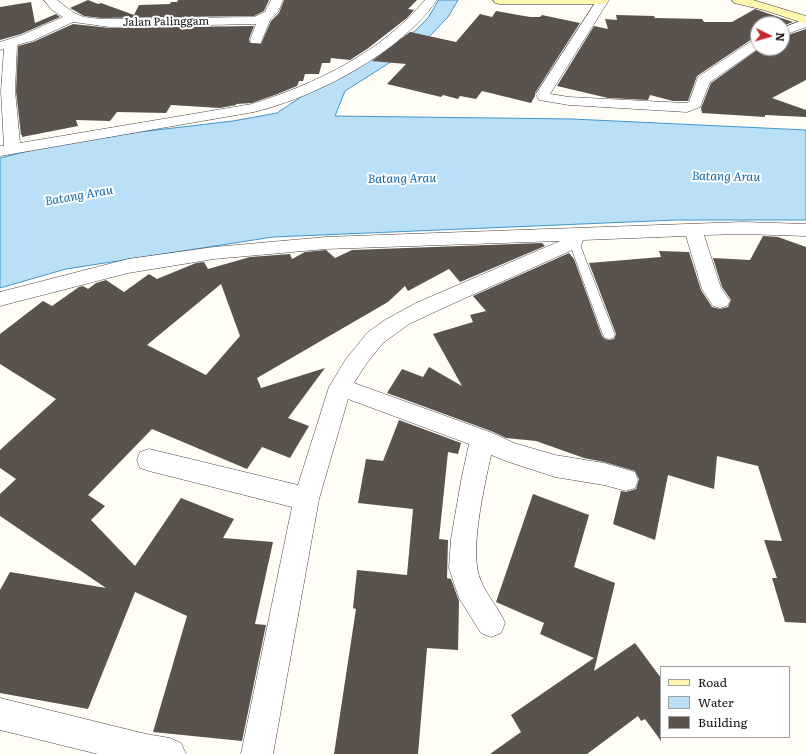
<!DOCTYPE html>
<html>
<head>
<meta charset="utf-8">
<style>
	body { margin:0 }
	#map { position:relative; width:806px; height:754px; overflow:hidden; background:#fffdf5; font-family:Literata,serif }
	canvas { display:block }
	.legend { position:absolute; left:660px; top:666px; width:130px; height:72px; box-sizing:border-box; background:#fff; border:1px solid #a0a0a0; margin:0; padding:5px 7px; list-style:none; font-size:12px; color:#111 }
	.legend li { display:flex; align-items:center; gap:8px; height:20px }
	.legend b { width:20px; border:1px solid #a0a0a0 }
	.north { position:absolute; left:750px; top:16px; width:40px; height:40px; box-sizing:border-box; background:#fff; border:1px solid #a0a0a0; border-radius:50%; rotate:95deg; font-size:11px; font-weight:700; line-height:16px; text-align:center; color:#111 }
	.north::after { content:''; display:block; margin:auto; width:14px; height:18px; background:#c4262e; clip-path:polygon(50% 0,100% 100%,50% 72%,0 100%) }
</style>
</head>
<body>
<div id="map">
<canvas width="806" height="754"></canvas>
<ul class="legend">
<li><b style="height:5px;background:#fff6b0"></b>Road</li>
<li><b style="height:11px;background:#b9e0f7"></b>Water</li>
<li><b style="height:11px;background:#5a524d"></b>Building</li>
</ul>
<div class="north">N</div>
</div>
<script>
const g = document.querySelector('canvas').getContext('2d');
g.lineJoin = 'round';
function fillPath(path, color) { g.fillStyle = color; g.fill(path, 'evenodd'); }
function trace(path, color, width, dash) { g.strokeStyle = color; g.lineWidth = width; g.lineCap = dash ? 'butt' : 'round'; g.setLineDash(dash || []); g.stroke(path); }
function label(font, color, halo, rows, align = 'center') {
  g.font = font + ' Literata,serif'; g.lineWidth = 4; g.setLineDash([]); g.textBaseline = 'middle'; g.strokeStyle = halo; g.fillStyle = color; for (const [text, x, y, turn = 0] of rows) {
    g.save(); g.translate(x, y); g.rotate((+turn || 0) * Math.PI / 180); g.textAlign = isNaN(turn) ? turn : align; if (halo) g.strokeText(text, 0, 0); g.fillText(text, 0, 0); g.restore();
  }
}
const water = new Path2D(`
	M 439,0 L 458,0 L 448,17 L 427,39 L 345,91 L 335,116 L 572,119 L 806,130 L 806,220 L 676,220 L 273,237 L 66,269 L 0,288 L 0,158 L 45,147 L 139,132 L 233,121 L 277,113 L 304,95 L 415,31 L 428,18 Z`);
fillPath(water, '#b9e0f7');
trace(water, '#3f96cf', 1);
fillPath(new Path2D(`
	M 88,0 L 98,4 L 101,3 L 134,15 L 139,5 L 170,4 L 171,2 L 177,2 L 178,0 L 269,0 L 264,11 L 254,16 L 101,18 L 84,16 L 70,8 Z
	M 284,0 L 417,0 L 408,9 L 414,10 L 407,18 L 367,49 L 350,60 L 331,58 L 330,63 L 322,63 L 319,74 L 305,74 L 303,81 L 299,81 L 297,86 L 275,95 L 252,103 L 236,104 L 236,105 L 220,108 L 171,105 L 166,113 L 117,112 L 110,121 L 76,120 L 78,126 L 22,137 L 22,135 L 21,135 L 16,91 L 18,46 L 33,42 L 73,24 L 110,28 L 254,26 L 249,39 L 250,43 L 261,44 L 271,21 L 279,13 Z
	M 31,2 L 35,23 L 56,14 L 60,17 L 21,34 L 0,40 L 0,7 Z
	M 755,9 L 793,22 L 782,26 L 782,24 L 758,24 L 758,38 L 752,39 L 697,76 L 688,101 L 673,101 L 650,95 L 648,100 L 608,98 L 557,86 L 594,26 L 608,29 L 605,19 L 617,20 L 616,15 L 654,16 L 655,18 L 702,19 L 704,22 L 732,22 Z
	M 496,11 L 530,17 L 540,17 L 542,15 L 580,23 L 535,93 L 535,96 L 531,103 L 482,91 L 476,99 L 460,96 L 458,99 L 443,95 L 441,97 L 387,84 L 406,64 L 372,61 L 410,32 L 456,42 L 480,14 L 492,17 Z
	M 806,29 L 806,80 L 772,98 L 806,110 L 806,117 L 765,115 L 765,117 L 702,113 L 701,108 L 711,83 L 760,48 L 782,48 L 782,37 Z
	M 763,236 L 778,237 L 806,247 L 806,623 L 785,622 L 772,578 L 777,578 L 764,540 L 782,541 L 758,466 L 717,456 L 714,489 L 668,475 L 655,540 L 613,524 L 621,491 L 626,492 L 636,489 L 639,479 L 635,471 L 604,462 L 584,458 L 536,441 L 506,438 L 491,431 L 387,393 L 402,369 L 423,377 L 429,367 L 462,386 L 433,334 L 473,322 L 470,315 L 486,311 L 473,296 L 569,253 L 574,259 L 602,336 L 605,339 L 609,340 L 614,339 L 616,334 L 589,263 L 661,257 L 659,251 L 689,252 L 701,290 L 712,307 L 720,309 L 728,307 L 731,300 L 722,287 L 713,258 L 750,260 Z
	M 542,243 L 545,246 L 460,282 L 449,269 L 408,291 L 405,286 L 388,302 L 257,378 L 261,388 L 325,368 L 288,418 L 309,426 L 290,458 L 262,447 L 247,469 L 152,429 L 88,495 L 105,506 L 91,520 L 135,566 L 181,498 L 234,519 L 223,538 L 273,542 L 255,624 L 266,625 L 242,741 L 153,732 L 187,616 L 135,592 L 88,709 L 0,693 L 0,590 L 10,572 L 106,588 L 0,516 L 0,494 L 16,479 L 0,468 L 0,450 L 56,399 L 0,364 L 0,334 L 43,301 L 52,306 L 79,287 L 83,286 L 88,289 L 96,283 L 106,280 L 124,292 L 149,274 L 157,279 L 196,263 L 204,262 L 208,269 L 250,257 L 290,254 L 292,259 L 305,252 L 326,250 L 335,258 L 352,250 ZM 221,284 L 240,336 L 206,375 L 147,345 Z
	M 399,420 L 461,443 L 458,454 L 448,452 L 439,539 L 448,540 L 447,578 L 451,579 L 459,601 L 458,650 L 427,648 L 418,754 L 334,754 L 356,609 L 353,608 L 357,570 L 407,575 L 413,509 L 358,503 L 366,459 L 383,461 Z
	M 533,494 L 589,515 L 574,567 L 615,583 L 594,671 L 635,643 L 661,678 L 661,741 L 645,719 L 641,721 L 638,716 L 587,754 L 490,754 L 521,732 L 511,715 L 594,658 L 540,634 L 544,623 L 496,602 Z`), '#5a524d');
const lane = new Path2D(`
	M 574,239 L 579,242 L 615,335 L 613,338 L 609,339 L 605,338 L 603,335 L 569,242 Z`);
const street = new Path2D(`
	M 44,0 L 57,0 L 74,13 L 84,17 L 101,19 L 254,17 L 265,12 L 271,0 L 283,0 L 278,12 L 270,20 L 262,40 L 261,43 L 251,43 L 250,40 L 256,24 L 110,27 L 73,22 L 32,41 L 17,45 L 15,91 L 20,143 L 252,104 C 315,84 382,52 425,0 L 437,0 C 400,53 316,97 254,112 L 0,156 L 0,146 L 4,146 L 1,91 L 4,49 L 0,50 L 0,42 L 22,35 L 63,17 L 52,10 Z
	M 597,0 L 609,0 L 550,94 L 569,97 L 685,103 L 689,102 L 698,77 L 753,40 L 758,39 L 758,48 L 759,48 L 710,82 L 700,107 L 687,112 L 569,105 L 539,100 L 536,94 Z
	M 806,19 L 806,27 L 782,36 L 782,28 Z
	M 743,222 L 806,224 L 806,236 L 743,234 L 704,235 L 721,288 L 730,301 L 727,306 L 720,308 L 713,306 L 702,289 L 686,236 L 583,240 L 581,246 L 441,309 L 409,324 L 383,343 L 366,364 L 354,383 L 490,432 L 514,443 L 555,455 L 604,463 L 635,472 L 638,480 L 635,488 L 626,491 L 604,485 L 555,477 L 509,462 L 491,455 C 485,484 468,554 481,581 C 487,596 499,608 505,623 L 501,633 L 491,637 L 481,633 L 459,598 L 449,568 L 451,539 L 461,481 L 469,444 L 348,399 L 319,499 L 273,754 L 241,754 L 292,507 L 149,471 L 140,468 L 137,460 L 140,452 L 149,449 L 298,485 L 329,387 L 346,359 L 368,332 L 385,320 L 416,303 L 560,241 L 326,249 L 214,259 L 128,273 L 0,306 L 0,292 L 128,259 L 214,247 L 326,237 Z
	M 0,698 L 146,734 L 170,738 L 181,743 L 186,754 L 98,754 L 0,730 Z`);
const secondary = new Path2D(`
	M 493,0 L 608,0 L 606,3 L 602,4 L 499,4 L 495,3 Z
	M 732,0 L 753,0 L 806,16 L 806,24 L 764,10 L 734,3 Z`);
trace(lane, '#444', 1);
trace(street, '#444', 1);
trace(secondary, '#333', 1);
fillPath(lane, '#fff');
fillPath(street, '#fff');
fillPath(secondary, '#fff6b0');
label('11px', '#111', '#fff', [
	["Jalan Palinggam",166,22,-1]
]);
label('italic 12px', '#1768a6', '#fff', [
	["Batang Arau",726,177,1],
	["Batang Arau",402,179,-1],
	["Batang Arau",79,196,-10]
]);
</script>
</body>
</html>
